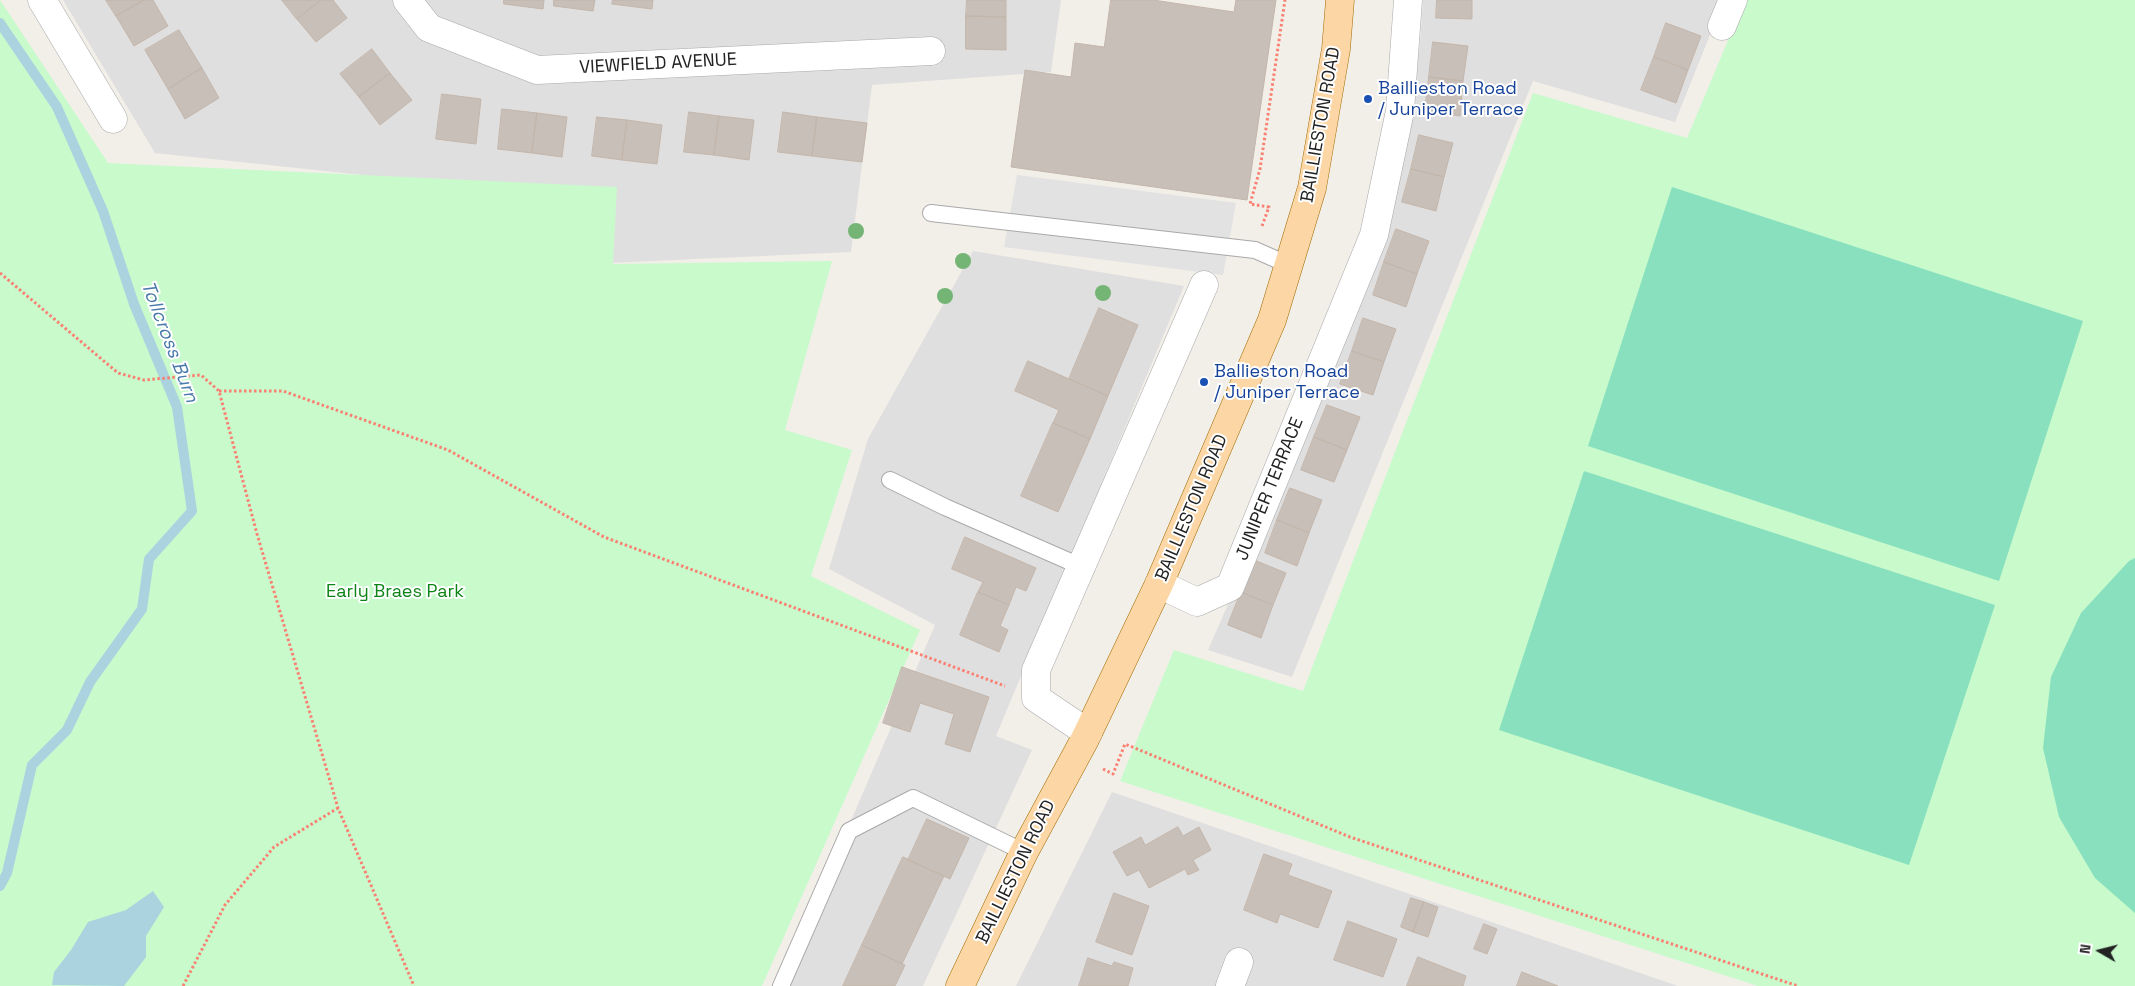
<!DOCTYPE html>
<html>
<head>
<meta charset="utf-8">
<style>
	body { margin:0 }
	#map { position:relative; width:2135px; height:986px; overflow:hidden; background:#f2efe9; font-family:"Space Grotesk",sans-serif }
	canvas { display:block }
	.north { position:absolute; left:2075px; top:926px; width:50px; height:50px; -webkit-text-stroke:4px #fff; paint-order:stroke; rotate:278deg; font-size:14px; font-weight:700; line-height:20px; text-align:center; color:#222 }
	.north::after { content:''; display:block; margin:auto; width:18px; height:22px; background:#222; clip-path:polygon(50% 0,100% 100%,50% 72%,0 100%) }
</style>
</head>
<body>
<div id="map">
<canvas width="2135" height="986"></canvas>
<div class="north">N</div>
</div>
<script>
const g = document.querySelector('canvas').getContext('2d');
g.lineJoin = 'round';
function fillPath(path, color) { g.fillStyle = color; g.fill(path, 'evenodd'); }
function trace(path, color, width, dash) { g.strokeStyle = color; g.lineWidth = width; g.lineCap = dash ? 'butt' : 'round'; g.setLineDash(dash || []); g.stroke(path); }
function label(font, color, halo, rows, align = 'center') {
  g.font = font + ' "Space Grotesk",sans-serif'; g.lineWidth = 4; g.setLineDash([]); g.textBaseline = 'middle'; g.strokeStyle = halo; g.fillStyle = color; for (const [text, x, y, turn = 0] of rows) {
    g.save(); g.translate(x, y); g.rotate((+turn || 0) * Math.PI / 180); g.textAlign = isNaN(turn) ? turn : align; if (halo) g.strokeText(text, 0, 0); g.fillText(text, 0, 0); g.restore();
  }
}
fillPath(new Path2D(`
	M 63,0 L 1061,0 L 1051,72 L 872,85 L 851,252 L 563,265 L 571,197 L 155,153 Z
	M 1423,0 L 1724,0 L 1675,122 L 1533,81 L 1292,677 L 1208,650 L 1340,349 L 1392,205 L 1420,43 Z
	M 973,251 L 1184,286 L 996,736 L 1032,750 L 923,986 L 780,986 L 935,625 L 829,569 L 868,439 Z
	M 1112,792 L 1678,986 L 1016,986 Z`), '#e0dfdf');
fillPath(new Path2D(`
	M 0,0 L 108,163 L 617,187 L 613,264 L 832,261 L 785,430 L 852,450 L 811,576 L 920,630 L 762,986 L 0,986 Z
	M 1745,0 L 2135,0 L 2135,986 L 1758,986 L 1120,781 L 1174,650 L 1303,691 L 1533,93 L 1687,138 Z`), '#c8facc');
fillPath(new Path2D(`
	M 1672,187 L 2083,321 L 1999,581 L 1588,446 Z
	M 1584,471 L 1995,605 L 1909,865 L 1499,730 Z
	M 2135,558 L 2135,913 L 2095,878 L 2059,817 L 2043,748 L 2051,677 L 2081,613 L 2129,561 Z`), '#88e0be');
fillPath(new Path2D(`
	M 1017,175 L 1236,203 L 1223,275 L 1004,247 Z`), '#e2e2e2');
fillPath(new Path2D(`
	M 153,891 L 164,907 L 146,936 L 146,957 L 124,986 L 52,985 L 54,972 L 71,950 L 88,922 L 126,910 Z`), '#aad3df');
trace(new Path2D(`
	M 0,23 L 57,107 L 103,211 L 134,304 L 177,407 L 192,511 L 149,559 L 142,609 L 90,682 L 67,730 L 32,765 L 7,873 L 0,886`), '#aad3df', 10);
const building = new Path2D(`
	M 106,0 L 144,0 L 116,16 Z
	M 144,0 L 153,0 L 168,26 L 134,46 L 116,16 Z
	M 282,0 L 321,0 L 297,19 Z
	M 321,0 L 333,0 L 347,18 L 316,42 L 297,19 Z
	M 504,0 L 544,0 L 543,9 L 504,4 Z
	M 554,0 L 595,0 L 593,11 L 554,6 Z
	M 613,0 L 653,0 L 652,9 L 612,4 Z
	M 967,0 L 1006,0 L 1006,17 L 966,16 Z
	M 1111,0 L 1153,0 L 1234,12 L 1236,0 L 1276,0 L 1247,200 L 1011,167 L 1025,70 L 1071,77 L 1075,43 L 1104,47 Z
	M 1437,0 L 1472,0 L 1472,19 L 1436,18 Z
	M 966,16 L 1006,17 L 1006,50 L 966,49 Z
	M 1666,23 L 1701,36 L 1688,70 L 1654,57 Z
	M 179,30 L 202,68 L 168,89 L 145,50 Z
	M 1433,42 L 1468,46 L 1463,81 L 1429,77 Z
	M 372,49 L 390,73 L 359,97 L 340,74 Z
	M 1654,57 L 1688,70 L 1676,103 L 1641,90 Z
	M 202,68 L 219,98 L 185,119 L 168,89 Z
	M 390,73 L 412,100 L 380,125 L 359,97 Z
	M 1429,77 L 1463,81 L 1460,116 L 1425,111 Z
	M 442,94 L 481,99 L 476,144 L 436,139 Z
	M 502,109 L 537,113 L 532,153 L 498,149 Z
	M 689,112 L 719,116 L 714,155 L 684,152 Z
	M 783,112 L 817,117 L 812,156 L 778,152 Z
	M 537,113 L 567,117 L 562,157 L 532,153 Z
	M 719,116 L 754,120 L 749,160 L 714,155 Z
	M 597,117 L 627,120 L 622,160 L 592,156 Z
	M 817,117 L 867,123 L 862,162 L 812,156 Z
	M 627,120 L 662,125 L 657,164 L 622,160 Z
	M 1419,135 L 1453,143 L 1444,177 L 1411,169 Z
	M 1411,169 L 1444,177 L 1436,211 L 1402,202 Z
	M 1396,229 L 1429,241 L 1417,274 L 1384,262 Z
	M 1384,262 L 1417,274 L 1406,307 L 1373,295 Z
	M 1099,308 L 1138,325 L 1108,396 L 1069,379 Z
	M 1363,318 L 1396,329 L 1384,362 L 1352,351 Z
	M 1352,351 L 1384,362 L 1373,395 L 1340,384 Z
	M 1028,361 L 1108,396 L 1090,439 L 1053,423 L 1059,410 L 1015,391 Z
	M 1327,405 L 1360,417 L 1347,450 L 1314,437 Z
	M 1053,423 L 1090,439 L 1058,512 L 1021,496 Z
	M 1314,437 L 1347,450 L 1334,482 L 1301,470 Z
	M 1290,488 L 1322,500 L 1309,533 L 1277,520 Z
	M 1277,520 L 1309,533 L 1297,566 L 1265,553 Z
	M 965,537 L 1036,568 L 1026,591 L 1016,587 L 1009,605 L 978,592 L 983,582 L 952,569 Z
	M 1254,560 L 1286,573 L 1273,605 L 1241,592 Z
	M 978,592 L 1009,605 L 1000,626 L 1008,630 L 999,652 L 960,635 Z
	M 1241,592 L 1273,605 L 1261,638 L 1228,625 Z
	M 902,667 L 989,697 L 970,752 L 945,744 L 954,714 L 920,703 L 910,732 L 883,723 Z
	M 927,819 L 969,838 L 950,879 L 908,860 Z
	M 1178,827 L 1183,836 L 1199,827 L 1211,850 L 1193,860 L 1199,870 L 1188,875 L 1185,869 L 1149,888 L 1139,870 L 1127,876 L 1113,852 L 1141,837 L 1145,845 Z
	M 1264,854 L 1292,864 L 1288,875 L 1332,891 L 1318,928 L 1280,914 L 1277,923 L 1244,910 Z
	M 903,857 L 944,876 L 902,964 L 862,945 Z
	M 1114,893 L 1149,906 L 1132,955 L 1096,942 Z
	M 1411,898 L 1424,902 L 1413,932 L 1401,927 Z
	M 1424,902 L 1438,907 L 1428,937 L 1413,932 Z
	M 1348,921 L 1397,939 L 1383,977 L 1334,960 Z
	M 1484,924 L 1497,929 L 1487,954 L 1474,949 Z
	M 862,945 L 905,965 L 895,986 L 843,986 Z
	M 1418,957 L 1466,976 L 1463,986 L 1407,986 Z
	M 1088,958 L 1112,966 L 1114,962 L 1133,968 L 1128,986 L 1079,986 Z
	M 1522,972 L 1558,986 L 1517,986 Z`);
fillPath(building, '#c7bfb8');
trace(building, '#c4b6ab', 1);
const service = new Path2D(`
	M 931,213 L 1255,250 L 1289,265
	M 890,480 L 945,507 L 1080,566
	M 781,986 L 849,831 L 913,798 L 1024,852`);
const minor = new Path2D(`
	M 42,0 L 113,119
	M 407,0 L 429,28 L 537,70 L 931,51
	M 1722,26 L 1733,0
	M 1159,584 L 1197,602 L 1230,587 L 1374,235 L 1400,111 L 1408,0
	M 1088,733 L 1036,698 L 1036,670 L 1204,285
	M 1230,986 L 1239,962`);
const primary = new Path2D(`
	M 960,986 L 1024,852 L 1085,739 L 1159,584 L 1272,320 L 1312,188 L 1336,49 L 1340,0`);
trace(service, '#a9a9a9', 18);
trace(minor, '#a9a9a9', 29);
trace(primary, '#a06b00', 29);
trace(new Path2D(`
	M 1262,226 L 1269,207 L 1250,204 L 1260,169 L 1285,0
	M 0,273 L 118,373 L 144,380 L 201,375 L 219,391 L 257,534 L 338,808 L 414,986
	M 219,391 L 283,391 L 448,450 L 604,537 L 1005,686
	M 1103,769 L 1113,774 L 1125,744 L 1350,837 L 1798,986
	M 183,986 L 225,905 L 274,847 L 338,808`), '#fa8072', 3, [2.5, 2.5]);
trace(service, '#fff', 16);
trace(minor, '#fff', 28);
trace(primary, '#fcd6a4', 28);
g.fillStyle = '#74b475';
for (const [x, y] of [
	[856,231],
	[963,261],
	[1103,293],
	[945,296]
]) { g.beginPath(); g.arc(x, y, 8, 0, 2 * Math.PI); g.fill(); }
for (const [x, y, r, color] of [
	[1368,99,5,"#1a4fb4"],
	[1204,382,5,"#1a4fb4"]
]) { const dot = new Path2D(); dot.arc(x, y, r, 0, 2 * Math.PI); g.fillStyle = color; g.fill(dot); trace(dot, '#fff', 2); }
label('18px', '#222', '#fff', [
	["VIEWFIELD AVENUE",658,64,-3],
	["BAILLIESTON ROAD",1321,125,-80],
	["JUNIPER TERRACE",1270,489,-68],
	["BAILLIESTON ROAD",1192,508,-67],
	["BAILLIESTON ROAD",1016,872,-64]
]);
label('18px', '#164399', '#fff', [
	["Baillieston Road",1378,89],
	["/ Juniper Terrace",1378,110],
	["Ballieston Road",1214,372],
	["/ Juniper Terrace",1214,393]
], 'left');
label('18px', '#0c8416', '#fff', [
	["Early Braes Park",395,592]
]);
label('italic 19px', '#4a7aab', '#fff', [
	["Tollcross Burn",169,342,69]
]);
</script>
</body>
</html>
